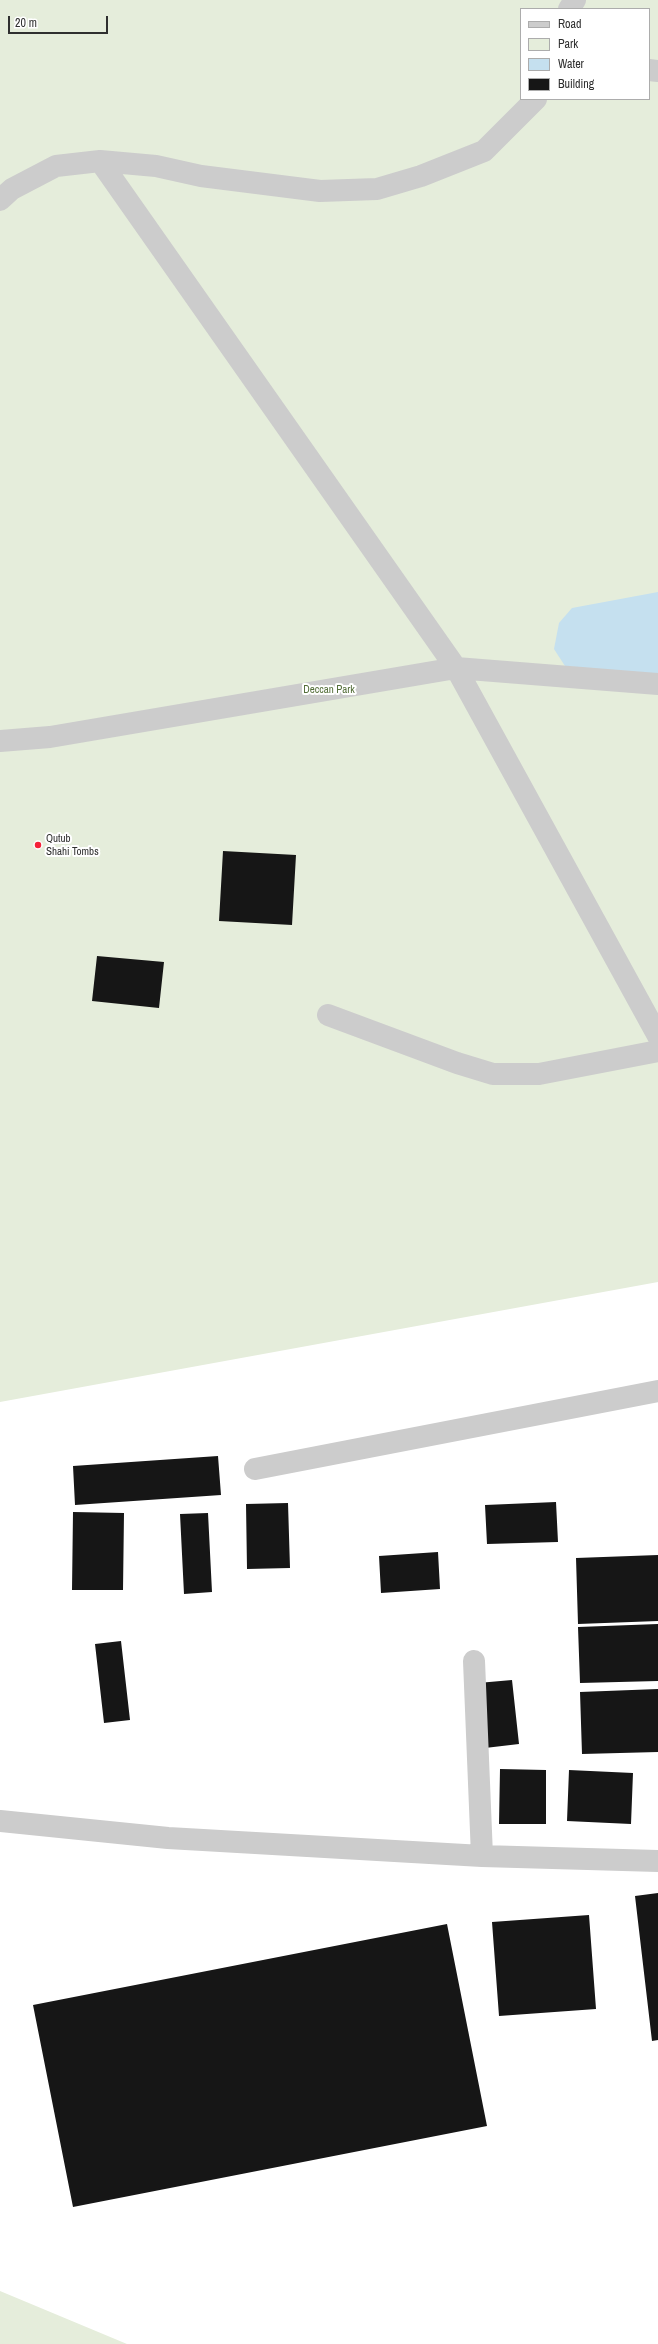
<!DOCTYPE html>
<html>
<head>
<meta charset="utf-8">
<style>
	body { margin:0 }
	#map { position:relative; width:658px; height:2344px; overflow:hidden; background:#fff; font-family:"Archivo Narrow",sans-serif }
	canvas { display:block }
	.legend { position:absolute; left:520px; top:8px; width:130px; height:92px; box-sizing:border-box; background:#fff; border:1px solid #acacac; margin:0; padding:5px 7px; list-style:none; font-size:12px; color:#2f2f2f }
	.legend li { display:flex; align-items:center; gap:8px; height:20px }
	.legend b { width:20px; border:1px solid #acacac }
	.scale { position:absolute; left:8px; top:16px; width:100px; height:18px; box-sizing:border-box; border:2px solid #2f2f2f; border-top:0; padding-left:5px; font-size:12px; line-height:14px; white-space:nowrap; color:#2f2f2f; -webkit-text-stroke:3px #fff; paint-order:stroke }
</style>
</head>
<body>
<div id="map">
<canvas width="658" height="2344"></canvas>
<ul class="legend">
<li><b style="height:5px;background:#ccc"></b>Road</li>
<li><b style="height:11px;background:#e5eddb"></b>Park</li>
<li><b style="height:11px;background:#c5e0ef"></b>Water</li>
<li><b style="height:11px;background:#161616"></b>Building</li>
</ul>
<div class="scale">20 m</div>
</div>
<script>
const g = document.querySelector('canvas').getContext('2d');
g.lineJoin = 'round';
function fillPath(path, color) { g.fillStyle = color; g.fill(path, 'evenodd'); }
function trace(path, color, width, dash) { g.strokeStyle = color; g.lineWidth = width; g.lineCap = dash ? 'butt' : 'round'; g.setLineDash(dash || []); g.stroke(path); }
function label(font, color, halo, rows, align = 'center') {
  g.font = font + ' "Archivo Narrow",sans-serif'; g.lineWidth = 4; g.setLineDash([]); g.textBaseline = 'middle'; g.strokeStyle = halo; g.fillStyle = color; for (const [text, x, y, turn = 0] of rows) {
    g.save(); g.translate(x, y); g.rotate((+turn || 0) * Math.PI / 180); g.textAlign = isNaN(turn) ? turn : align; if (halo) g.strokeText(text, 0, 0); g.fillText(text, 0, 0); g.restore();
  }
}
fillPath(new Path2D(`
	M 0,0 L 658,0 L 658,1282 L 0,1402 ZM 521,9 L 649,9 L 649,99 L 521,99 Z
	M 0,2291 L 127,2344 L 0,2344 Z`), '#e5eddb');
fillPath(new Path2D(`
	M 658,592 L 658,676 L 565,666 L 554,649 L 559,623 L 572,608 Z`), '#c5e0ef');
fillPath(new Path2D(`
	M 223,851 L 296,855 L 292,925 L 219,921 Z
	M 97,956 L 164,962 L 159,1008 L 92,1001 Z
	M 218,1456 L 221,1495 L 75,1505 L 73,1466 Z
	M 556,1502 L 558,1542 L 487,1544 L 485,1505 Z
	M 288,1503 L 290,1568 L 247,1569 L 246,1504 Z
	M 73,1512 L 124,1513 L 123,1590 L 72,1590 Z
	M 208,1513 L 212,1592 L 184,1594 L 180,1514 Z
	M 438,1552 L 440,1589 L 381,1593 L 379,1556 Z
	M 658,1555 L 658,1621 L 578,1624 L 576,1558 Z
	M 658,1624 L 658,1681 L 580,1683 L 578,1627 Z
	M 121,1641 L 130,1720 L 104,1723 L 95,1644 Z
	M 512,1680 L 519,1744 L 485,1748 L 478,1683 Z
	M 658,1689 L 658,1752 L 582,1754 L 580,1692 Z
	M 500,1769 L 546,1770 L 546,1824 L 499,1824 Z
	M 569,1770 L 633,1773 L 631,1824 L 567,1821 Z
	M 658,1893 L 658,2040 L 652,2041 L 635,1896 Z
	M 589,1915 L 596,2009 L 499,2016 L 492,1922 Z
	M 447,1924 L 487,2126 L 73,2207 L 33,2005 Z`), '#161616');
trace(new Path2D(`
	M 569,9 L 575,0
	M 649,70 L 658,71
	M 100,161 L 456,668 L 658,684
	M 0,200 L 12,189 L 56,166 L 100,161 L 156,166 L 201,176 L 320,191 L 377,189 L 421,176 L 484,151 L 536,99
	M 0,741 L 50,737 L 456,668 L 658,1036
	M 328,1015 L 457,1063 L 493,1074 L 539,1074 L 658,1051
	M 255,1469 L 658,1391
	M 474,1661 L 482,1856
	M 0,1821 L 168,1838 L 482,1856 L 658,1861`), '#ccc', 22);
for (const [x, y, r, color] of [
	[38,845,4,"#f52139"]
]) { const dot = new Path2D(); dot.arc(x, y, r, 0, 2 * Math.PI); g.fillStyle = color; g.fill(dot); trace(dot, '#fff', 1.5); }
label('11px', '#536e38', '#fff', [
	["Deccan Park",329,690]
]);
label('11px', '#2f2f2f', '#fff', [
	["Qutub",46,839],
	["Shahi Tombs",46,852]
], 'left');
</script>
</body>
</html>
